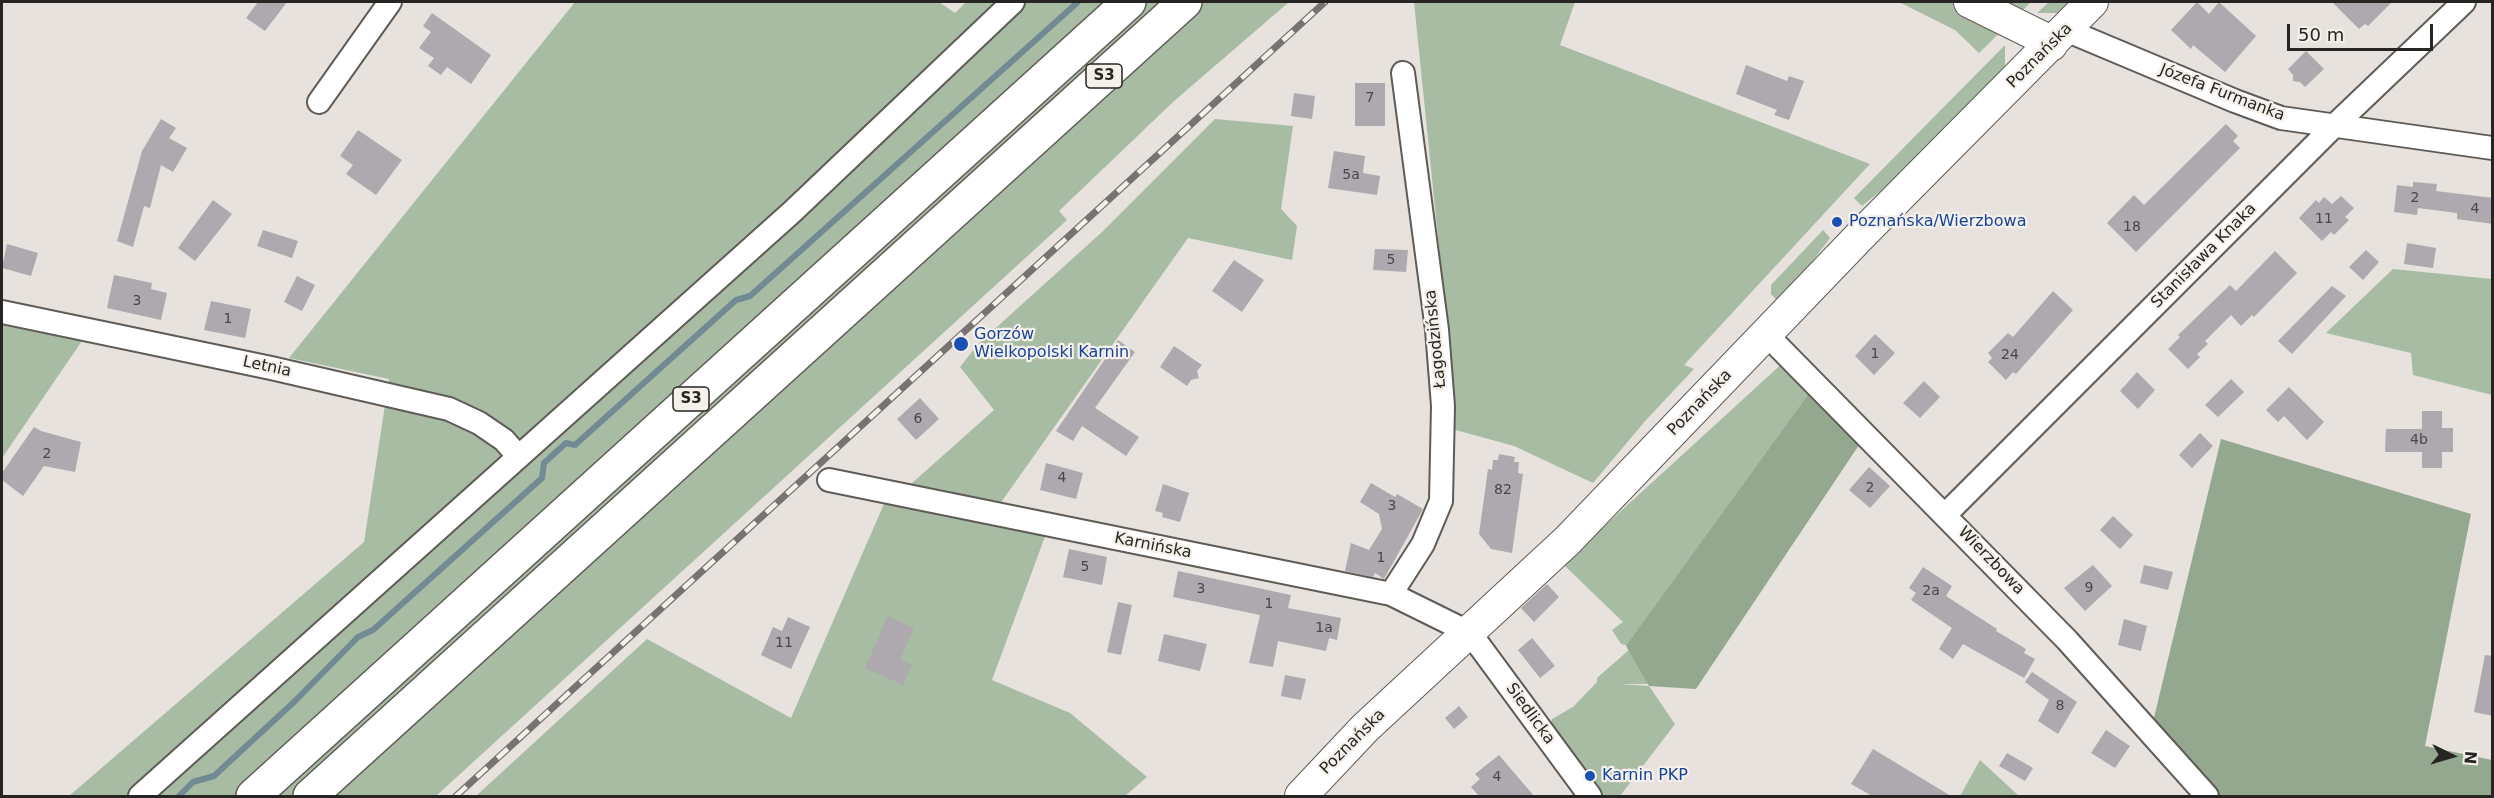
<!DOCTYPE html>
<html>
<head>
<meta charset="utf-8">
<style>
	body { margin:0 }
	#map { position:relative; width:2494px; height:798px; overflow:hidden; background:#e7e2dd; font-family:"DejaVu Sans",sans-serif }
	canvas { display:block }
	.frame { position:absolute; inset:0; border:3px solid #272523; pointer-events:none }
	.north { position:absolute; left:2422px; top:726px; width:60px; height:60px; -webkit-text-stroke:4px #f5f0ea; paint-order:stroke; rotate:95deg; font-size:16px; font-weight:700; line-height:24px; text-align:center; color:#272523 }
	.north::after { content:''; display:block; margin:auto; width:21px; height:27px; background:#272523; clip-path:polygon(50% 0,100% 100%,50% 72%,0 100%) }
	.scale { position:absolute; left:2287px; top:24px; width:146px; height:27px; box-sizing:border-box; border:3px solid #272523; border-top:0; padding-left:8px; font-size:18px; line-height:21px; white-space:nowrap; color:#272523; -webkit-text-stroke:4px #f5f0ea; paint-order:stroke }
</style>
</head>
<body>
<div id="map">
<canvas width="2494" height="798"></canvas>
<div class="frame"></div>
<div class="north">N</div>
<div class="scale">50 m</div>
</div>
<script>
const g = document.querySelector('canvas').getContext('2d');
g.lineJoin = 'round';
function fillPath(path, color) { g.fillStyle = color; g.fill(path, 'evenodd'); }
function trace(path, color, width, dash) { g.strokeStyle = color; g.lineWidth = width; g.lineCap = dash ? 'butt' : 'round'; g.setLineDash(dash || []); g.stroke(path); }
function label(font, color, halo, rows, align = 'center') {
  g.font = font + ' "DejaVu Sans",sans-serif'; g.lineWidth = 4.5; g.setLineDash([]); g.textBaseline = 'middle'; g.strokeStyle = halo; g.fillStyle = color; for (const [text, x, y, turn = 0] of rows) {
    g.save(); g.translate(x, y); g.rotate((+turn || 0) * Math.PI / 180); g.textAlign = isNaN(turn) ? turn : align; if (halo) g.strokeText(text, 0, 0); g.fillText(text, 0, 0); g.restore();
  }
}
fillPath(new Path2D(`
	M 575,2 L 939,2 L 955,13 L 966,2 L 1289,2 L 1173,102 L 1059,211 L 1067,220 L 436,796 L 69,796 L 364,542 L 389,379 L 289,358 Z
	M 1414,2 L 1575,2 L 1560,45 L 1870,164 L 1684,365 L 1694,369 L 1646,420 L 1593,483 L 1514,446 L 1452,429 L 1440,257 Z
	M 1899,2 L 2031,2 L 1979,53 L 1955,30 Z
	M 2049,2 L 2077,2 L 2061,13 L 2037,13 Z
	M 2005,45 L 2005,68 L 1921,158 L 1862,206 L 1854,198 Z
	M 1215,119 L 1293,126 L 1281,209 L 1297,226 L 1292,260 L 1188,238 L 997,508 L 1050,523 L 992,680 L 1070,713 L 1147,777 L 1125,796 L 476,796 L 647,639 L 791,718 L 890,490 L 911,484 L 994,410 L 960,367 L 978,344 L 1102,232 Z
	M 1823,230 L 1830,238 L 1780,304 L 1771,294 L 1771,285 Z
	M 2393,269 L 2492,279 L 2492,395 L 2413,375 L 2411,353 L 2326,333 Z
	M 2,316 L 86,335 L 2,458 Z
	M 1786,360 L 1816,388 L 1630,646 L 1621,644 L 1612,630 L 1623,622 L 1563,564 Z
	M 1630,649 L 1650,684 L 1620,684 L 1649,686 L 1675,724 L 1620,796 L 1601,796 L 1550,726 L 1552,719 L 1573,707 L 1597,682 L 1597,678 Z
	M 1980,760 L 2019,796 L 1960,796 Z`), '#a7bca3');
fillPath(new Path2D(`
	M 1816,384 L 1867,429 L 1859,445 L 1696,689 L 1649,686 L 1626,646 Z
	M 2221,439 L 2471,514 L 2425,746 L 2492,760 L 2492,796 L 2209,796 L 2151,730 Z`), '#93a88f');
trace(new Path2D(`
	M 179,796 L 193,782 L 214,776 L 295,701 L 358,637 L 373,630 L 542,478 L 544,463 L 566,443 L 575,445 L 736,300 L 750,296 L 1078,2`), '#728a93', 6);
fillPath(new Path2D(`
	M 258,2 L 287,2 L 265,31 L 246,18 Z
	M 2197,2 L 2209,14 L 2219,2 L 2256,36 L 2225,72 L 2193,45 L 2191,49 L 2171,30 Z
	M 2332,2 L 2392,2 L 2368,26 L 2365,24 L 2359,29 Z
	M 432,13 L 491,55 L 471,84 L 447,67 L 441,75 L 428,66 L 434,58 L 419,48 L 431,32 L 423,26 Z
	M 2306,51 L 2324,69 L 2305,87 L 2300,82 L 2293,81 L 2293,75 L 2288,69 Z
	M 1746,65 L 1787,81 L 1789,76 L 1804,81 L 1789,120 L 1774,115 L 1777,110 L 1736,94 Z
	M 1355,83 L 1385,83 L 1385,126 L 1355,126 Z
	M 1294,93 L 1315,96 L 1312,119 L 1291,116 Z
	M 161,119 L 176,128 L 169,138 L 187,148 L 173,172 L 161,165 L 150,208 L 144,206 L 133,247 L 117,241 L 142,151 Z
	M 2226,124 L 2238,136 L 2233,141 L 2240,148 L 2136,252 L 2107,223 L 2134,195 L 2144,205 Z
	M 358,130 L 402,160 L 376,195 L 346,174 L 353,165 L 340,156 Z
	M 1334,151 L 1365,156 L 1363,173 L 1380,176 L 1377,195 L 1328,188 Z
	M 2413,182 L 2437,184 L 2436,191 L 2493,198 L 2493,224 L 2457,219 L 2457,213 L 2418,208 L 2417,215 L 2394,212 L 2397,185 L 2413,187 Z
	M 2341,196 L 2354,208 L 2345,217 L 2349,220 L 2334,235 L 2331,232 L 2322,241 L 2299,218 L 2316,200 L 2319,203 L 2324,197 L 2332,204 Z
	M 213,200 L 232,214 L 195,261 L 178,248 Z
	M 263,230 L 298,241 L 292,258 L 257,246 Z
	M 2407,243 L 2436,248 L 2433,268 L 2404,264 Z
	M 7,244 L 38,253 L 31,276 L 2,268 Z
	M 1375,249 L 1408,250 L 1406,272 L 1373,270 Z
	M 2366,250 L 2379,262 L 2363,280 L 2349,267 Z
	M 2275,251 L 2297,273 L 2254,317 L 2252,315 L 2241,326 L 2231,315 L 2205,341 L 2208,344 L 2197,354 L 2200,357 L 2188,369 L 2168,349 L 2180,337 L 2178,335 L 2230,285 L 2236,291 Z
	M 1234,260 L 1264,280 L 1242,312 L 1212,291 Z
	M 114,275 L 152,283 L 151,289 L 167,293 L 161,320 L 107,308 Z
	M 297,276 L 315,285 L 302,311 L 284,302 Z
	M 2332,286 L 2346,296 L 2292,354 L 2278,341 Z
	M 2053,291 L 2073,310 L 2016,374 L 2013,372 L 2006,380 L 1988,362 L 1992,358 L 1988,353 L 2008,333 L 2013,337 Z
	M 211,301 L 251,309 L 245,338 L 204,330 Z
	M 1875,334 L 1895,353 L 1874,375 L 1855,356 Z
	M 1118,340 L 1135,352 L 1095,408 L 1139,437 L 1126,456 L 1082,426 L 1073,441 L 1056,431 Z
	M 1174,346 L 1202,365 L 1197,371 L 1199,378 L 1191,380 L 1187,386 L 1160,367 Z
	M 2137,372 L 2155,390 L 2138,409 L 2120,391 Z
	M 2231,379 L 2244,392 L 2218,417 L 2205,405 Z
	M 1924,381 L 1940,397 L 1920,418 L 1903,403 Z
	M 2289,387 L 2324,422 L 2307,440 L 2284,416 L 2278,422 L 2266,410 Z
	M 920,398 L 939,419 L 916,440 L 897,419 Z
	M 2422,411 L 2442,411 L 2442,428 L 2453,428 L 2453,452 L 2442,452 L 2442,468 L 2422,468 L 2422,452 L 2385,452 L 2386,429 L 2422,429 Z
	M 34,427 L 41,431 L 81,442 L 75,472 L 44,466 L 23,496 L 2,480 L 2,473 Z
	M 2200,433 L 2213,446 L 2192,468 L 2179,455 Z
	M 1499,454 L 1515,457 L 1514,462 L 1519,462 L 1518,473 L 1523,474 L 1512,553 L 1491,549 L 1479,534 L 1488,469 L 1492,470 L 1493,460 L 1498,460 Z
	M 1046,463 L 1083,473 L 1076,499 L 1040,490 Z
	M 1869,467 L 1890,486 L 1870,508 L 1849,490 Z
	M 1371,483 L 1395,497 L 1397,494 L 1423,509 L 1384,579 L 1375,573 L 1373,577 L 1345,571 L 1351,543 L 1369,550 L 1382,529 L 1379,514 L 1360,502 Z
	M 1163,484 L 1189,493 L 1180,522 L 1162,517 L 1163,513 L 1155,511 Z
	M 2113,516 L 2133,535 L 2120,549 L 2100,530 Z
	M 1069,549 L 1107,557 L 1102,585 L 1063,577 Z
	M 2093,565 L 2112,586 L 2085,611 L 2064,588 Z
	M 2144,565 L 2173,572 L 2168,590 L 2140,583 Z
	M 1923,567 L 1952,586 L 1946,596 L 1997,629 L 1996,631 L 2026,649 L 2024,653 L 2035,659 L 2024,678 L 1963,644 L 1953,659 L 1939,649 L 1952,628 L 1911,600 L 1916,593 L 1909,588 Z
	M 1178,571 L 1291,595 L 1288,608 L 1341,618 L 1337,640 L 1329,638 L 1326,651 L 1278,641 L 1273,667 L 1249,663 L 1260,615 L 1173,597 Z
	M 1547,584 L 1559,597 L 1534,622 L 1521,608 Z
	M 1118,602 L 1132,605 L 1121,655 L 1107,652 Z
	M 888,616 L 914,628 L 900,660 L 912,665 L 903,685 L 865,668 Z
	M 788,617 L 810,627 L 791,669 L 761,655 L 773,627 L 782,631 Z
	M 2124,619 L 2147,626 L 2141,651 L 2118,645 Z
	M 1164,634 L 1207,644 L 1200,671 L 1158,661 Z
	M 1532,638 L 1555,666 L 1540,678 L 1518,650 Z
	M 2485,655 L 2493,656 L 2493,716 L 2474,712 Z
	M 2032,672 L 2077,702 L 2058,734 L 2038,721 L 2049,700 L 2025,682 Z
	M 1285,675 L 1306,679 L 1301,700 L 1281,696 Z
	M 1459,706 L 1468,717 L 1454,729 L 1445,718 Z
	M 2106,730 L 2130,746 L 2115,768 L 2091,753 Z
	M 1873,749 L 1951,796 L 1872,796 L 1851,784 Z
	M 2007,753 L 2033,768 L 2025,781 L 1999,766 Z
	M 1499,755 L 1534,796 L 1479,796 L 1471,787 L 1480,779 L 1475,774 Z`), '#ada9ae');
const street = new Path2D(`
	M 2066,30 L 2235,101 L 2281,118 L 2492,148
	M 319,102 L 390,2
	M 2,312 L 271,368 L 449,409 L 479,423 L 504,440 L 518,456
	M 1766,334 L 2067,640 L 2207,796
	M 829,480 L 1391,594 L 1470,633 L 1590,796
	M 1946,514 L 2334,126 L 2464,2
	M 1391,594 L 1423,544 L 1441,501 L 1443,406 L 1437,330 L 1403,73
	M 140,796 L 792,212 L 1013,2`);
const secondary = new Path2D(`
	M 1970,2 L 2043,38 L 2051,45
	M 1301,796 L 1365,728 L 1567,541 L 1860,236 L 2092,2`);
const highway = new Path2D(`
	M 253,796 L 1129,2
	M 310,796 L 1185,2`);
trace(street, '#5f5b57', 26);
trace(secondary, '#5f5b57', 34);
trace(highway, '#5f5b57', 36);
trace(street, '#fff', 22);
trace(secondary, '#fff', 32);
trace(highway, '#fff', 33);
const rail = new Path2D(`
	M 456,796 L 1325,2`);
trace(rail, '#767370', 7);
trace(rail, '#f5f0ea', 4.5, [14]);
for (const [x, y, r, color] of [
	[1837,222,6,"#1a4fb4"],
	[961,344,8,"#1a4fb4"],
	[1590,776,6,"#1a4fb4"]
]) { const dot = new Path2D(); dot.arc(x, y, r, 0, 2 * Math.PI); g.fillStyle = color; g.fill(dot); trace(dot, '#f5f0ea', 2); }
label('14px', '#484646', null, [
	["7",1370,98],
	["5a",1351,175],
	["2",2415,198],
	["4",2475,209],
	["11",2324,219],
	["18",2132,227],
	["5",1391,260],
	["3",137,301],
	["1",228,319],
	["1",1875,354],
	["24",2010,355],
	["6",918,419],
	["4b",2419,440],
	["2",47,454],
	["4",1062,478],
	["2",1870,488],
	["82",1503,490],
	["3",1392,506],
	["1",1381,558],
	["5",1085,567],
	["9",2089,588],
	["3",1201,589],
	["2a",1931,591],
	["1",1269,604],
	["1a",1324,628],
	["11",784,643],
	["8",2060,706],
	["4",1497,777]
]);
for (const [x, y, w] of [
	[1104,76,36],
	[691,399,36]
]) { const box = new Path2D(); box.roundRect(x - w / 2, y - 12, w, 24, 4.5); g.fillStyle = '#f5f0ea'; g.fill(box); trace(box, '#272523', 1.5); }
label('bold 15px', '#272523', null, [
	["S3",1104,76],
	["S3",691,399]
]);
label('16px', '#272523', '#f5f0ea', [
	["Poznańska",2040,56,-45],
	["Józefa Furmanka",2222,93,21],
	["Stanisława Knaka",2204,256,-45],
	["Łagodzińska",1436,339,-96],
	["Letnia",267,367,12],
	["Poznańska",1700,403,-46],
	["Karnińska",1153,546,11],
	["Wierzbowa",1991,561,46],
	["Siedlicka",1530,714,54],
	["Poznańska",1353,742,-45]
]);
label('16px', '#164399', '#f5f0ea', [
	["Poznańska/Wierzbowa",1849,222],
	["Gorzów",974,335],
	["Wielkopolski Karnin",974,353],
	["Karnin PKP",1602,776]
], 'left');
</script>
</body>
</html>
